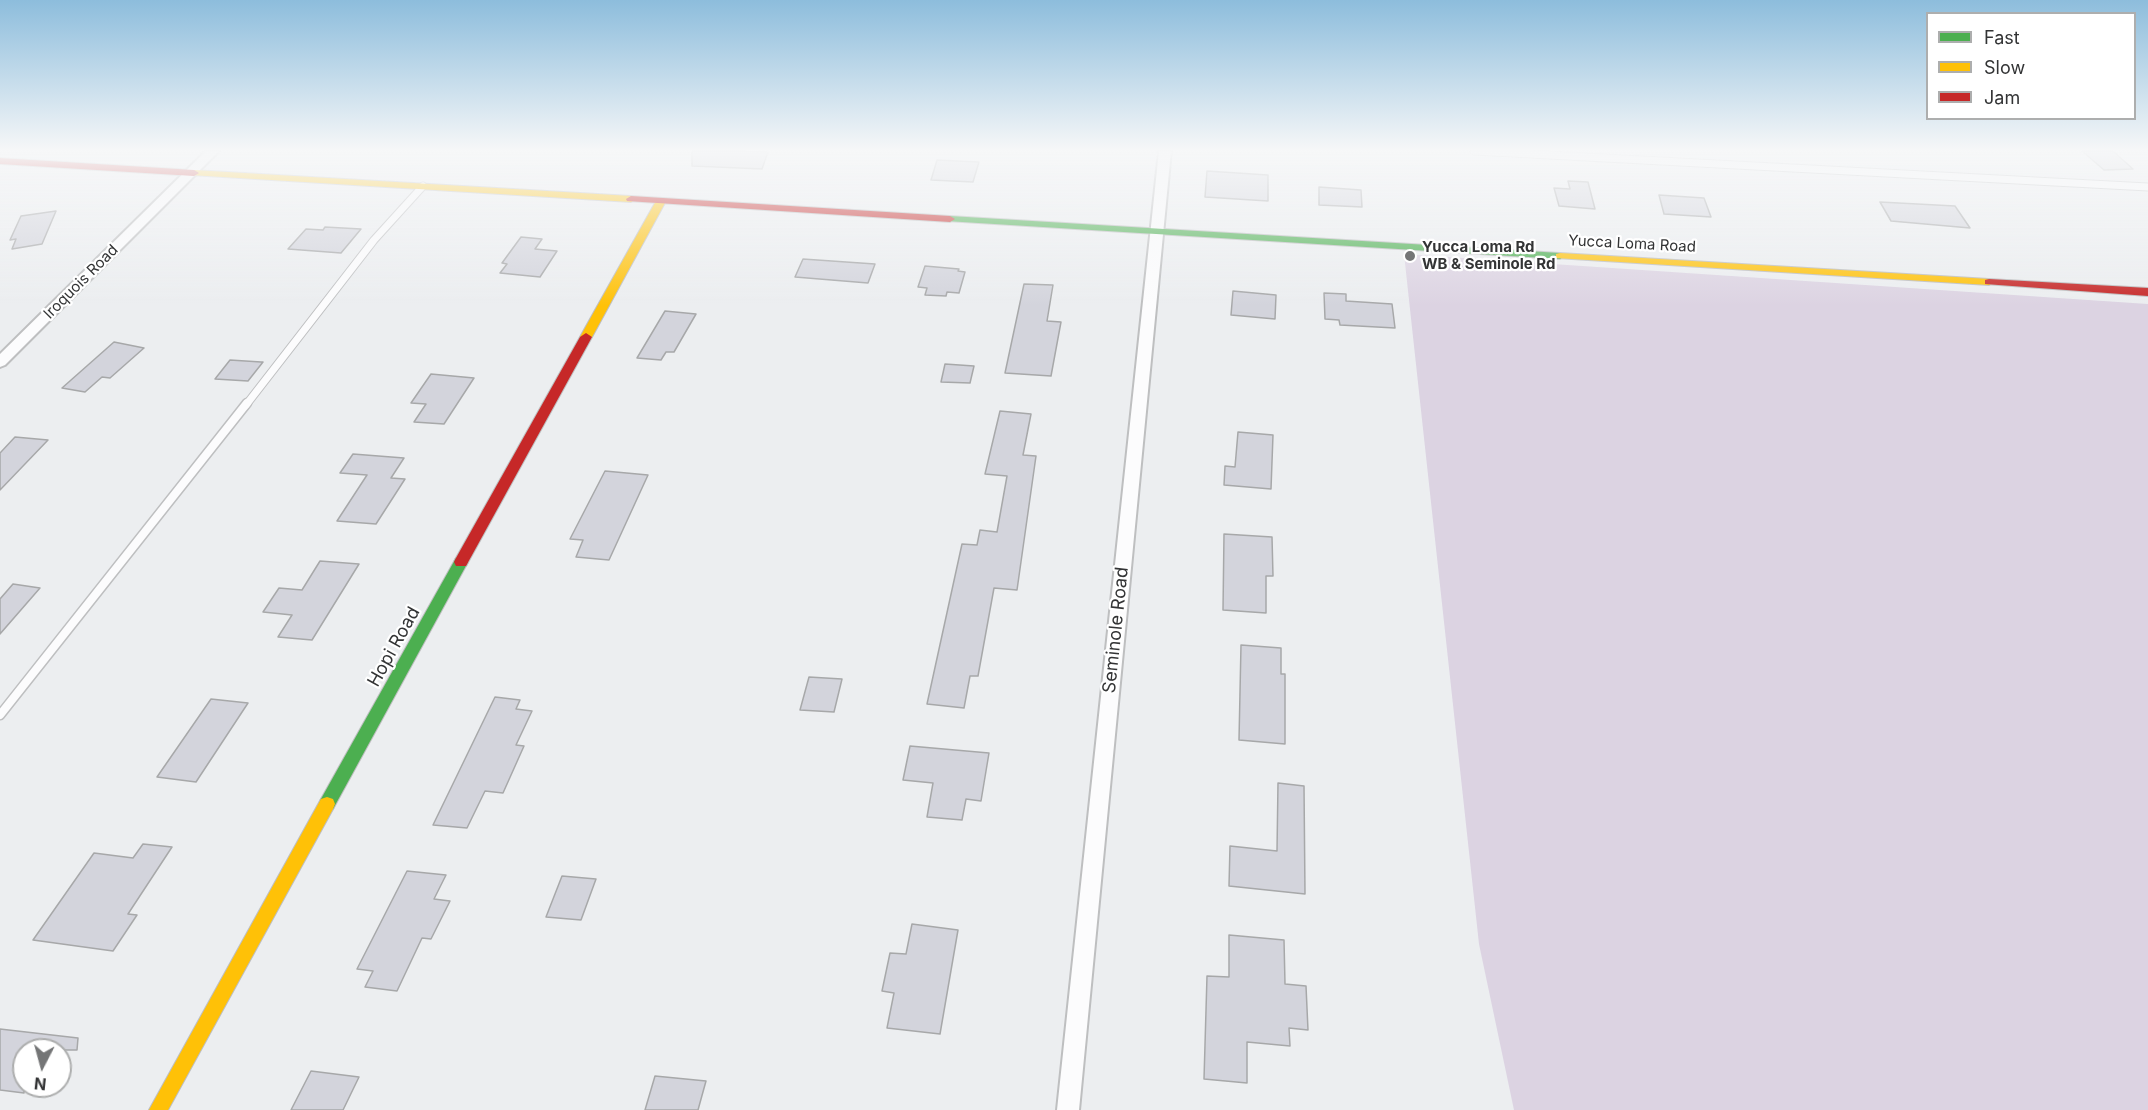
<!DOCTYPE html>
<html>
<head>
<meta charset="utf-8">
<style>
	body { margin:0 }
	#map { position:relative; width:2148px; height:1110px; overflow:hidden; background:#eceef0; font-family:Inter,sans-serif }
	canvas { display:block }
	.legend { position:absolute; left:1926px; top:12px; width:210px; height:108px; box-sizing:border-box; background:#fff; border:2px solid #adaeae; margin:0; padding:8px 10px; list-style:none; font-size:18px; color:#333435 }
	.legend li { display:flex; align-items:center; gap:12px; height:30px }
	.legend b { width:30px; border:2px solid #adaeae }
	.north { position:absolute; left:12px; top:1038px; width:60px; height:60px; box-sizing:border-box; background:#fff; border:2px solid #adaeae; border-radius:50%; rotate:186deg; font-size:16px; font-weight:700; line-height:24px; text-align:center; color:#333435 }
	.north::after { content:''; display:block; margin:auto; width:21px; height:27px; background:#747576; clip-path:polygon(50% 0,100% 100%,50% 72%,0 100%) }
</style>
</head>
<body>
<div id="map">
<canvas width="2148" height="1110"></canvas>
<ul class="legend">
<li><b style="height:8px;background:#4caf50"></b>Fast</li>
<li><b style="height:8px;background:#ffc107"></b>Slow</li>
<li><b style="height:8px;background:#c62828"></b>Jam</li>
</ul>
<div class="north">N</div>
</div>
<script>
const g = document.querySelector('canvas').getContext('2d');
g.lineJoin = 'round';
function fillPath(path, color) { g.fillStyle = color; g.fill(path, 'evenodd'); }
function trace(path, color, width, dash) { g.strokeStyle = color; g.lineWidth = width; g.lineCap = dash ? 'butt' : 'round'; g.setLineDash(dash || []); g.stroke(path); }
function label(font, color, halo, rows, align = 'center') {
  g.font = font + ' Inter,sans-serif'; g.lineWidth = 4.5; g.setLineDash([]); g.textBaseline = 'middle'; g.strokeStyle = halo; g.fillStyle = color; for (const [text, x, y, turn = 0] of rows) {
    g.save(); g.translate(x, y); g.rotate((+turn || 0) * Math.PI / 180); g.textAlign = isNaN(turn) ? turn : align; if (halo) g.strokeText(text, 0, 0); g.fillText(text, 0, 0); g.restore();
  }
}
fillPath(new Path2D(`
	M 1404,254 L 2148,304 L 2148,1110 L 1514,1110 L 1479,944 Z`), '#dcd3e2');
const building = new Path2D(`
	M 692,151 L 737,151 L 768,152 L 762,169 L 692,166 Z
	M 2082,151 L 2113,151 L 2133,169 L 2104,170 Z
	M 937,160 L 979,162 L 973,182 L 931,180 Z
	M 1207,171 L 1268,175 L 1268,201 L 1205,197 Z
	M 1568,181 L 1588,182 L 1595,209 L 1559,206 L 1554,188 L 1570,189 Z
	M 1319,187 L 1361,190 L 1362,207 L 1319,205 Z
	M 1659,195 L 1704,198 L 1711,217 L 1664,214 Z
	M 1880,202 L 1955,206 L 1970,228 L 1891,221 Z
	M 56,211 L 42,244 L 12,249 L 16,239 L 10,240 L 21,216 Z
	M 325,227 L 361,229 L 341,253 L 288,249 L 306,229 L 323,230 Z
	M 521,237 L 542,239 L 535,249 L 557,251 L 540,277 L 500,273 L 507,264 L 502,263 Z
	M 803,259 L 875,264 L 868,283 L 795,277 Z
	M 925,266 L 959,269 L 958,271 L 965,272 L 959,293 L 947,292 L 946,296 L 925,295 L 927,288 L 918,287 Z
	M 1024,284 L 1053,285 L 1047,321 L 1061,322 L 1051,376 L 1005,373 Z
	M 1233,291 L 1276,295 L 1275,319 L 1231,315 Z
	M 1324,293 L 1346,294 L 1346,301 L 1392,304 L 1395,328 L 1340,325 L 1339,320 L 1325,319 Z
	M 665,311 L 696,314 L 674,352 L 666,352 L 661,360 L 637,358 Z
	M 114,342 L 144,348 L 110,378 L 102,377 L 85,392 L 62,388 Z
	M 230,360 L 261,362 L 263,362 L 248,381 L 215,379 Z
	M 945,364 L 974,366 L 970,383 L 941,382 Z
	M 431,374 L 474,378 L 444,424 L 414,422 L 426,404 L 411,403 Z
	M 1000,411 L 1031,414 L 1023,455 L 1036,456 L 1017,590 L 994,588 L 978,676 L 970,676 L 964,708 L 927,704 L 962,544 L 977,545 L 980,530 L 997,532 L 1007,476 L 985,474 Z
	M 1238,432 L 1273,435 L 1271,489 L 1224,485 L 1225,466 L 1235,467 Z
	M 15,437 L 48,440 L 0,490 L 0,453 Z
	M 353,454 L 404,458 L 391,478 L 405,479 L 376,524 L 337,521 L 367,475 L 340,473 Z
	M 605,471 L 648,475 L 609,560 L 576,557 L 583,540 L 570,539 Z
	M 1224,534 L 1272,537 L 1273,576 L 1266,576 L 1266,613 L 1223,610 Z
	M 320,561 L 359,564 L 312,640 L 278,637 L 292,615 L 263,612 L 279,588 L 302,590 Z
	M 13,584 L 40,588 L 0,634 L 0,599 Z
	M 1241,645 L 1281,648 L 1281,674 L 1285,674 L 1285,744 L 1239,740 Z
	M 809,677 L 842,679 L 834,712 L 800,710 Z
	M 495,697 L 520,700 L 516,709 L 532,711 L 516,745 L 524,746 L 503,793 L 485,791 L 467,828 L 433,825 Z
	M 211,699 L 248,703 L 196,782 L 157,777 Z
	M 910,746 L 989,753 L 981,801 L 966,799 L 962,820 L 927,817 L 933,783 L 903,780 Z
	M 1278,783 L 1304,786 L 1305,894 L 1229,886 L 1230,846 L 1277,851 Z
	M 143,844 L 172,847 L 128,914 L 137,915 L 113,951 L 33,940 L 94,853 L 133,858 Z
	M 407,871 L 446,875 L 434,899 L 450,901 L 431,939 L 422,938 L 397,991 L 365,987 L 373,971 L 357,969 Z
	M 562,876 L 596,879 L 581,920 L 546,917 Z
	M 912,924 L 958,930 L 940,1034 L 887,1028 L 894,993 L 882,991 L 890,953 L 906,954 Z
	M 1229,935 L 1284,940 L 1285,984 L 1306,986 L 1308,1030 L 1289,1028 L 1290,1046 L 1247,1042 L 1247,1083 L 1204,1079 L 1207,976 L 1229,977 Z
	M 0,1029 L 78,1038 L 77,1050 L 24,1050 L 24,1093 L 0,1090 Z
	M 311,1071 L 359,1077 L 343,1110 L 291,1110 Z
	M 655,1076 L 706,1081 L 698,1110 L 645,1110 Z`);
fillPath(building, '#d3d4dc');
trace(building, '#a7a8a9', 1.5);
const laneFar1 = new Path2D(`
	M 1474,151 L 2148,187
	M 246,405 L 374,240 L 423,186`);
const lane = new Path2D(`
	M 0,715 L 247,403`);
const street = new Path2D(`
	M 206,151 L 219,151 L 5,365 L 0,367 L 0,354 Z
	M 1159,151 L 1171,151 L 1079,1110 L 1057,1110 Z`);
const fast = new Path2D(`
	M 950,216 L 1560,253 L 1565,256 L 1560,259 L 946,221 L 946,217 Z
	M 461,557 L 466,558 L 468,562 L 333,809 L 327,811 L 321,809 L 319,804 L 321,799 L 456,558 Z`);
const slow = new Path2D(`
	M 194,170 L 631,196 L 636,199 L 631,202 L 190,175 L 190,171 Z
	M 661,198 L 666,201 L 592,337 L 586,341 L 582,340 L 580,337 L 656,201 Z
	M 1560,253 L 1989,279 L 1994,282 L 1989,285 L 1556,258 L 1556,254 Z
	M 327,797 L 333,799 L 335,804 L 333,809 L 168,1110 L 149,1110 L 321,799 Z`);
const jam = new Path2D(`
	M 0,158 L 194,170 L 199,173 L 194,176 L 0,164 Z
	M 631,196 L 950,216 L 955,219 L 950,222 L 627,201 L 626,199 Z
	M 1989,279 L 2148,288 L 2148,296 L 1985,284 L 1985,280 Z
	M 586,333 L 592,337 L 466,566 L 456,566 L 454,562 L 456,558 L 580,337 Z`);
trace(laneFar1, '#bebfc0', 9);
trace(lane, '#bebfc0', 11);
trace(street, '#bebfc0', 4);
trace(fast, '#bebfc0', 2);
trace(slow, '#bebfc0', 2);
trace(jam, '#bebfc0', 2);
trace(laneFar1, '#fcfcfd', 7);
trace(lane, '#fcfcfd', 8);
fillPath(street, '#fcfcfd');
fillPath(fast, '#4caf50');
fillPath(slow, '#ffc107');
fillPath(jam, '#c62828');
const sky = g.createLinearGradient(0, 0, 0, 306);
sky.addColorStop(0, '#8dbddc');
sky.addColorStop(0.49, '#f6f7f8');
sky.addColorStop(1, '#f6f7f800');
g.fillStyle = sky;
g.fillRect(0, 0, 2148, 306);
for (const [x, y, r, color] of [
	[1410,256,6,"#747576"]
]) { const dot = new Path2D(); dot.arc(x, y, r, 0, 2 * Math.PI); g.fillStyle = color; g.fill(dot); trace(dot, '#fff', 2); }
label('15px', '#333435', '#fff', [
	["Yucca Loma Road",1632,244,3],
	["Iroquois Road",81,282,-45]
]);
label('bold 15px', '#333435', '#fff', [
	["Yucca Loma Rd",1422,247],
	["WB & Seminole Rd",1422,264]
], 'left');
label('18px', '#333435', '#fff', [
	["Seminole Road",1116,630,-84],
	["Hopi Road",394,647,-61]
]);
</script>
</body>
</html>
